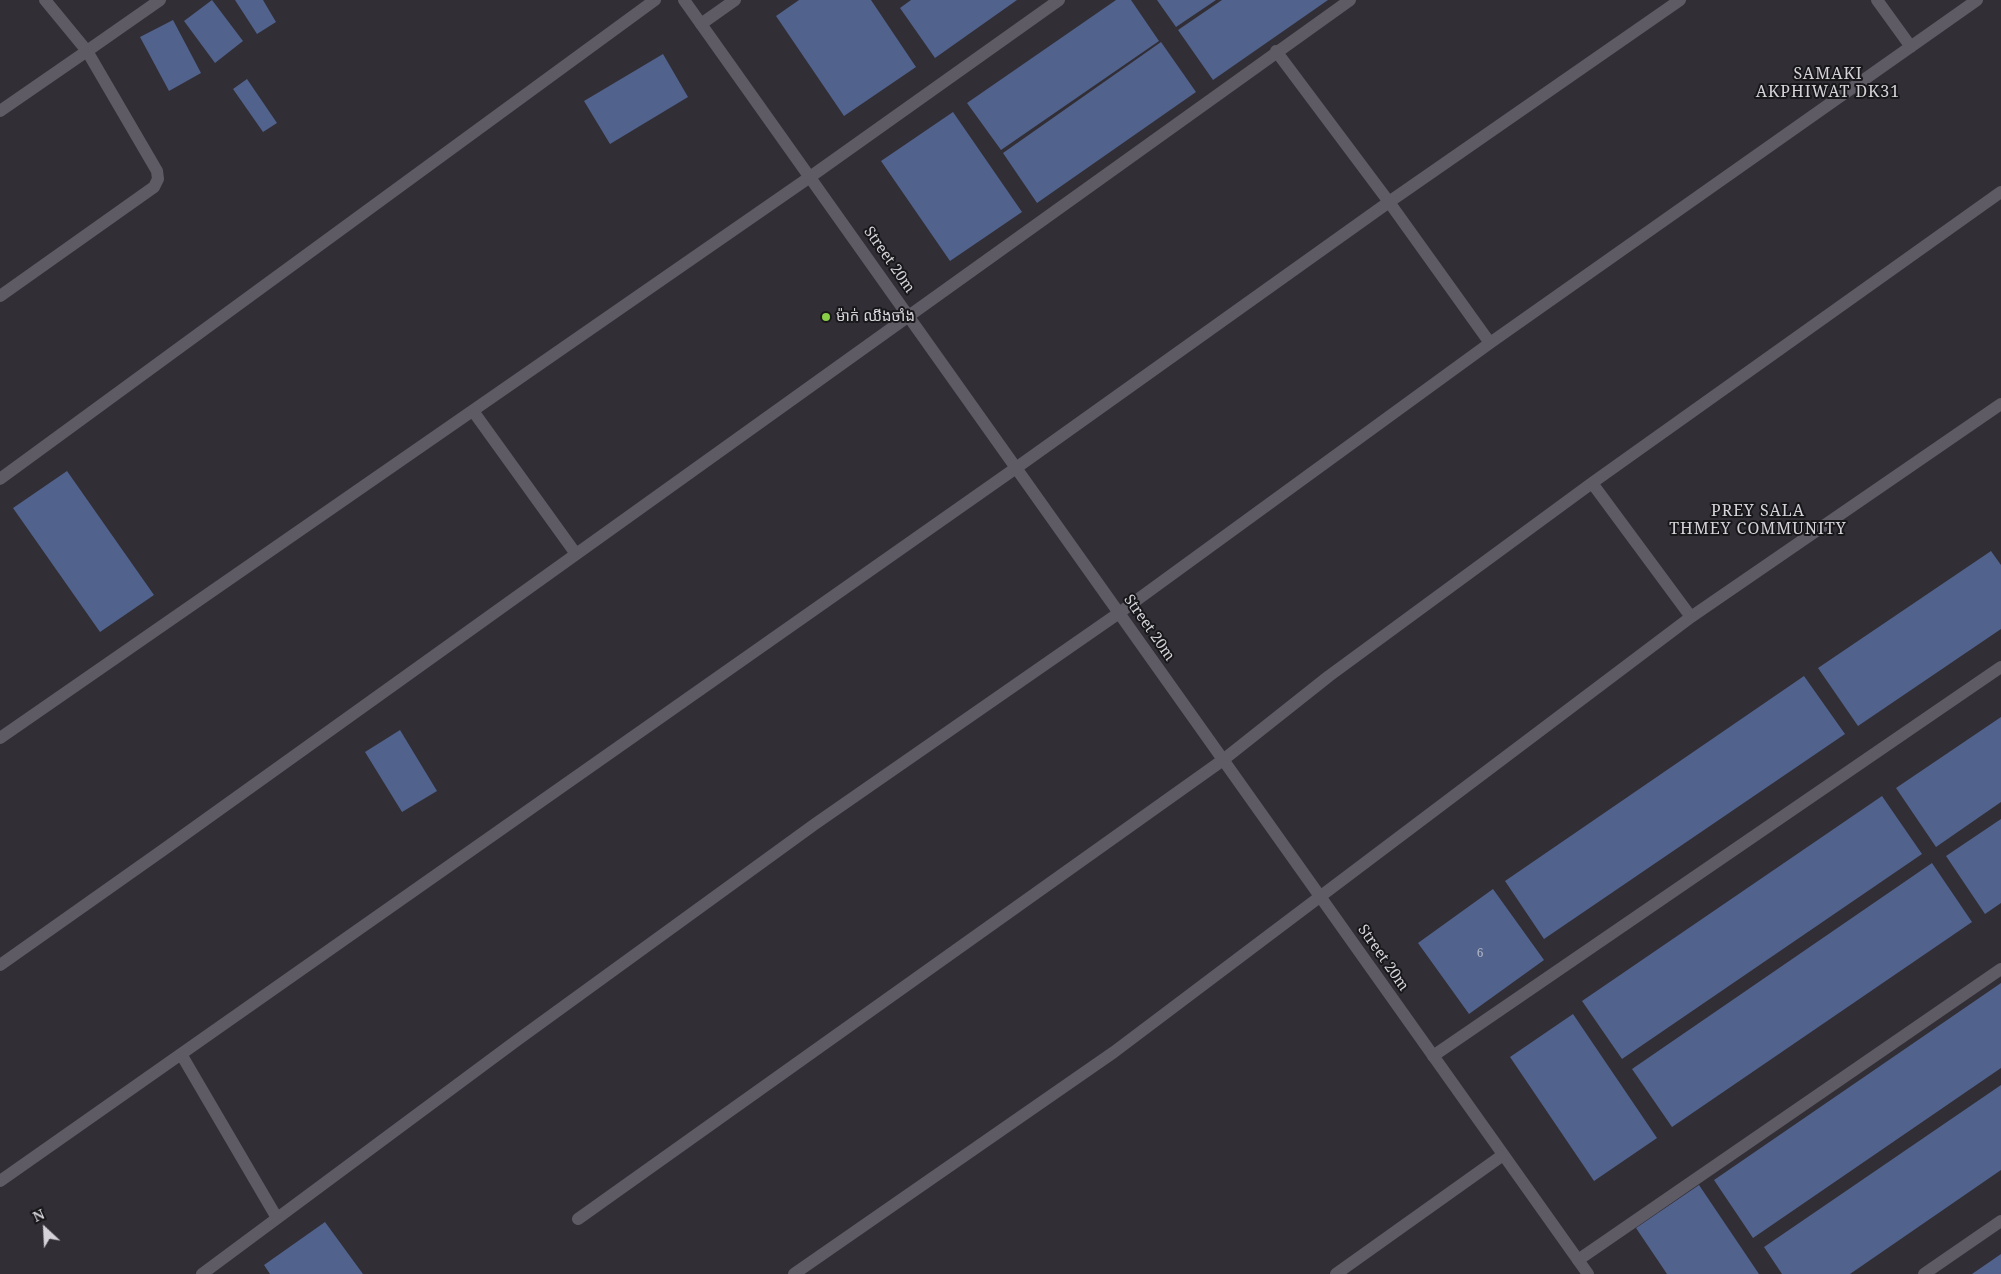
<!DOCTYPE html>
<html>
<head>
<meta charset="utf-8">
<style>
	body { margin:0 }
	#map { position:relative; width:2001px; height:1274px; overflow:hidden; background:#312e36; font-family:"Noto Serif",serif }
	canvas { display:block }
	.north { position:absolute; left:20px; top:1204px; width:50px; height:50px; -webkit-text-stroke:4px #18171a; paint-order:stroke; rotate:335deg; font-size:14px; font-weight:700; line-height:20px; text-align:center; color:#d5d3d9 }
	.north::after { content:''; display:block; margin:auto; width:18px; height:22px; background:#d5d3d9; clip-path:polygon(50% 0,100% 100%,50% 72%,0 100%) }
</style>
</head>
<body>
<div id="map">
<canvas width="2001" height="1274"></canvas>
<div class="north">N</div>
</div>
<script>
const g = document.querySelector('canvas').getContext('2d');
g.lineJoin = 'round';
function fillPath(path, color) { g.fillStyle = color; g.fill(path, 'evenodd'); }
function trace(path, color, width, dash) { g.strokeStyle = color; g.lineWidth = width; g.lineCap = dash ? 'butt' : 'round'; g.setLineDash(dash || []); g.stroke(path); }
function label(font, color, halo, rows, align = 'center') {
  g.font = font + ' "Noto Serif","Noto Sans Khmer",serif'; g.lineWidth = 4; g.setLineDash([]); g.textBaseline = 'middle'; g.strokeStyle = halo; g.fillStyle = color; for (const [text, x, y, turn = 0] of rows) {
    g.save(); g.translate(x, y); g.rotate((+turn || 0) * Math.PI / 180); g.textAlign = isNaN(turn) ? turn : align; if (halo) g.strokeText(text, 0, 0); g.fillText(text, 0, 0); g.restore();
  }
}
fillPath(new Path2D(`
	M 212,0 L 243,41 L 215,63 L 184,21 Z
	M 235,0 L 263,0 L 276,22 L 257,34 Z
	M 799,0 L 871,0 L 916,67 L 844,116 L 776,16 Z
	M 911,0 L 1017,0 L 935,58 L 900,8 Z
	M 1116,0 L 1131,0 L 1159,41 L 1001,150 L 967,103 Z
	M 1157,0 L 1216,0 L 1176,27 Z
	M 1222,0 L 1328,0 L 1213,80 L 1178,30 Z
	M 173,20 L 201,73 L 169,91 L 140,37 Z
	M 1161,42 L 1196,92 L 1037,203 L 1003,153 Z
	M 663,54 L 688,97 L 610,144 L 584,101 Z
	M 247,79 L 277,123 L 263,132 L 233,89 Z
	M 953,112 L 1022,212 L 950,261 L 881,161 Z
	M 67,471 L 154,595 L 100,632 L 13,508 Z
	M 1991,551 L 2001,565 L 2001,629 L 1858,726 L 1818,668 Z
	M 1804,676 L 1845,734 L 1544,939 L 1505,881 Z
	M 2001,717 L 2001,802 L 1936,847 L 1896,788 Z
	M 400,730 L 437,791 L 402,812 L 365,752 Z
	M 1882,796 L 1922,854 L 1622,1059 L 1582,1001 Z
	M 2001,819 L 2001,903 L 1985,914 L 1946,856 Z
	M 1932,863 L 1972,922 L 1672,1127 L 1632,1069 Z
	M 1493,889 L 1544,960 L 1469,1014 L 1418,943 Z
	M 2001,983 L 2001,1068 L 1753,1238 L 1714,1180 Z
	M 1573,1014 L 1657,1138 L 1594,1181 L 1510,1057 Z
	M 2001,1085 L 2001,1170 L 1850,1274 L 1782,1274 L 1764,1247 Z
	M 1699,1185 L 1759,1274 L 1667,1274 L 1636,1228 Z
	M 325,1222 L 363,1274 L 270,1274 L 264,1265 Z
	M 2001,1254 L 2001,1274 L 1972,1274 Z`), '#51628c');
trace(new Path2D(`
	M 45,0 L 87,51 L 160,0
	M 1877,0 L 1911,47
	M 701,24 L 735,0
	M 1276,51 L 1389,202 L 1490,343
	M 0,111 L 87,51 L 157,171 L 158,179 L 154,187 L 0,296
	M 473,411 L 576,554
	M 0,479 L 655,0
	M 1592,483 L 1691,617
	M 0,738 L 810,177 L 1059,0
	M 0,965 L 163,850 L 1350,0
	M 181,1054 L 277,1218
	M 1433,1056 L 2001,667
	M 0,1181 L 1016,468 L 1389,202 L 1680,0
	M 578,1219 L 1223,760 L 1329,676 L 1592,483 L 2001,192
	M 1578,1260 L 2001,969
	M 202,1274 L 516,1041 L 815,824 L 1119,613 L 1490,343 L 1977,0
	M 794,1274 L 1114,1052 L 1691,617 L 2001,404
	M 1336,1274 L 1503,1155
	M 1924,1274 L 2001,1221`), '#5f5b65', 12);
trace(new Path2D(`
	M 684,0 L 1588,1274`), '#5f5b65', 12);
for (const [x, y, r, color] of [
	[826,317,5,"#8ace47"]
]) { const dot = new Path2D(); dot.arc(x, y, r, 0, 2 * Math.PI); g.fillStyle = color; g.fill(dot); trace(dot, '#18171a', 2); }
label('12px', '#b4b7c6', null, [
	["6",1480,954]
]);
label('15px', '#d5d3d9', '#18171a', [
	["Street 20m",889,260,55],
	["Street 20m",1149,628,55],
	["Street 20m",1383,958,55]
]);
label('15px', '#d5d3d9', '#18171a', [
	["ម៉ាក់ ឈីងចាំង",836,317]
], 'left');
g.letterSpacing = '1px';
label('16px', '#d5d3d9', '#18171a', [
	["SAMAKI",1828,74],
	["AKPHIWAT DK31",1828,92],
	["PREY SALA",1758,511],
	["THMEY COMMUNITY",1758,529]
]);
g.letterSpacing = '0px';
</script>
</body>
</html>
